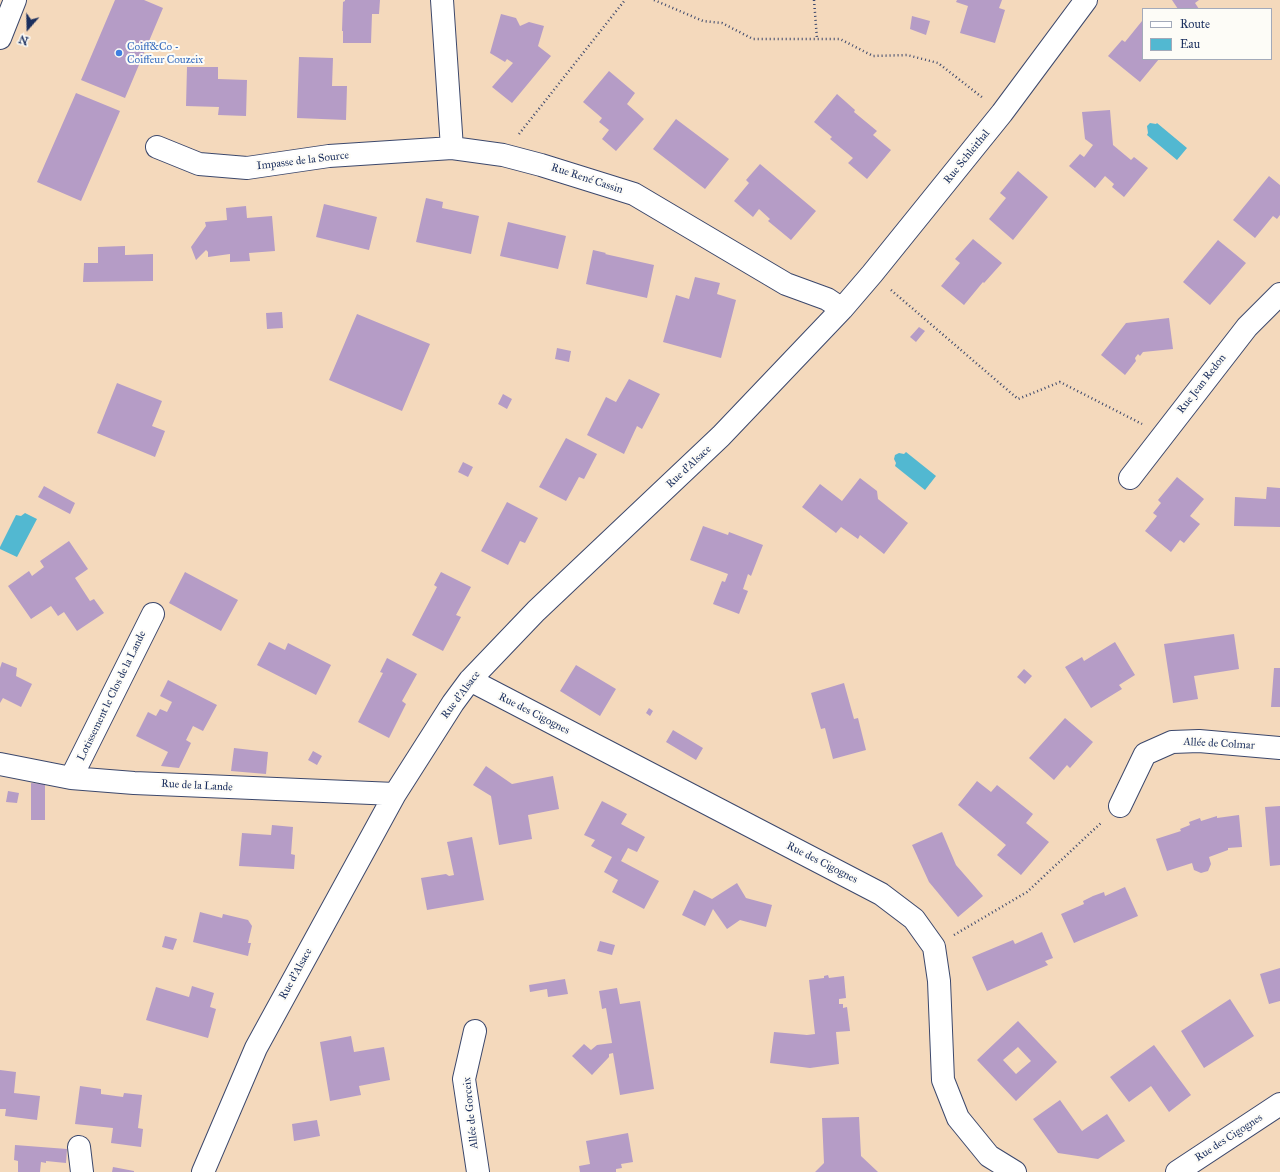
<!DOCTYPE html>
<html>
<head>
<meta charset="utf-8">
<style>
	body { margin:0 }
	#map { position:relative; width:1280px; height:1172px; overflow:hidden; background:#f4d9bc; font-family:"IM FELL Great Primer",serif }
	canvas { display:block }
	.legend { position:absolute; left:1142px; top:8px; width:130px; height:52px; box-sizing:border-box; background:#fdfcf7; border:1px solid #a3aaba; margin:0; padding:5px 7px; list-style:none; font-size:12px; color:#1b2f5e }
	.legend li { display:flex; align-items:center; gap:8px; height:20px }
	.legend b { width:20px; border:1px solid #a3aaba }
	.north { position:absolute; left:8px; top:8px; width:40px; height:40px; -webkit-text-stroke:3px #fdfcf7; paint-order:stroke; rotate:200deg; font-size:11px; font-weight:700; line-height:16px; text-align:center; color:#1b2f5e }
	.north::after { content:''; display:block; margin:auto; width:14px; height:18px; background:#1b2f5e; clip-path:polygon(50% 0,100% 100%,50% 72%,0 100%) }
</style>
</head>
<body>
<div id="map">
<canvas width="1280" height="1172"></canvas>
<ul class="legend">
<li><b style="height:5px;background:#fff"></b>Route</li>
<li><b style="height:11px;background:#52b8d1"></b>Eau</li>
</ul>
<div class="north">N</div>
</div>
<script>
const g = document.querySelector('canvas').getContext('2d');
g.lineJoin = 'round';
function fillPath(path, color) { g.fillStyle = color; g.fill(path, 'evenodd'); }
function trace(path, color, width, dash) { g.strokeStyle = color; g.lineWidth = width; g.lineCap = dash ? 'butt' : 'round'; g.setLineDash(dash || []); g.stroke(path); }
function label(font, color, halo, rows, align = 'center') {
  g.font = font + ' "IM FELL Great Primer",serif'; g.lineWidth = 4; g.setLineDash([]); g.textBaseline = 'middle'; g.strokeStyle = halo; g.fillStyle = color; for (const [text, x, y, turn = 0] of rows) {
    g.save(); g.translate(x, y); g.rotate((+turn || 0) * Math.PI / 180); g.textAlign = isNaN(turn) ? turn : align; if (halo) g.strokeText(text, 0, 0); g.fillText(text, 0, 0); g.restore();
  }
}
fillPath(new Path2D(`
	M 1150,123 L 1156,124 L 1157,123 L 1187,148 L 1177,160 L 1147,135 L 1148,133 L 1147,126 Z
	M 906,452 L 936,476 L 925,490 L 895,466 L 896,463 L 894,459 L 895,455 L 899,453 L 904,454 Z
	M 25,513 L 37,519 L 17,557 L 0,549 L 0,547 L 16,515 L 21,516 Z`), '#52b8d1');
fillPath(new Path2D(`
	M 115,0 L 144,0 L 163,8 L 125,98 L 81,80 Z
	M 345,0 L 380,0 L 379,14 L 372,14 L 371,43 L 343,43 L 343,31 L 342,31 L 343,2 L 345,1 Z
	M 957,0 L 1002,0 L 999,8 L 1005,10 L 995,43 L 960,33 L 968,6 L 956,2 Z
	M 1172,0 L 1199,0 L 1195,3 L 1199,9 L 1178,9 Z
	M 501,14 L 516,18 L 520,26 L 529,22 L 544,26 L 538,46 L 551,56 L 512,103 L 492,87 L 513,63 L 507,59 L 505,62 L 490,53 Z
	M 912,16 L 930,21 L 926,35 L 910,29 Z
	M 1142,21 L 1143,59 L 1159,59 L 1140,82 L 1108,56 L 1122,40 L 1125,42 Z
	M 299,57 L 333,58 L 332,86 L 347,86 L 346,120 L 297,118 Z
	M 187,67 L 218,67 L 218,79 L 247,80 L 246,116 L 218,115 L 219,107 L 186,106 Z
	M 609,71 L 635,93 L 627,104 L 644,119 L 616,151 L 602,139 L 609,130 L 599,122 L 602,118 L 583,102 Z
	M 76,93 L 120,111 L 81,201 L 37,182 Z
	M 837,94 L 855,110 L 854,112 L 877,131 L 873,135 L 891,150 L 867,179 L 848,163 L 853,158 L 830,139 L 832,137 L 814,122 Z
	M 1110,110 L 1113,145 L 1131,160 L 1134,157 L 1148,168 L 1124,197 L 1112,187 L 1114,184 L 1105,176 L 1095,188 L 1069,166 L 1080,154 L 1084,157 L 1093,145 L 1085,139 L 1082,112 Z
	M 676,119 L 729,159 L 705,189 L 653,149 Z
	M 760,164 L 816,211 L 791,240 L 768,221 L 770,219 L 759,209 L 753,217 L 734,201 L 749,183 L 746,180 Z
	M 1018,171 L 1048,197 L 1013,240 L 989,219 L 1006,198 L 1000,193 Z
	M 1269,176 L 1280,185 L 1280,215 L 1277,219 L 1273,216 L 1255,238 L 1233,220 Z
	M 426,198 L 443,202 L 442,208 L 479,216 L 471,254 L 416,242 Z
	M 324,204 L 377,217 L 369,250 L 316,237 Z
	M 246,206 L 247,218 L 272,216 L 275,251 L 249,253 L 250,261 L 230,262 L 230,254 L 208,257 L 208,252 L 206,250 L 196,260 L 191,247 L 206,226 L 205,222 L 227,220 L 226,208 Z
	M 508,222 L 566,236 L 558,269 L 500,256 Z
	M 973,239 L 1002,263 L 984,283 L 983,282 L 964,305 L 941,286 L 960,263 L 955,259 Z
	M 1218,240 L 1246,263 L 1210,305 L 1183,282 Z
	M 125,246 L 125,255 L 153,254 L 153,281 L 83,282 L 84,263 L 98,263 L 98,247 Z
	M 593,250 L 606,253 L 605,254 L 654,265 L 647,298 L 586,284 Z
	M 695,277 L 720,283 L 717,294 L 736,300 L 721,358 L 663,342 L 676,295 L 689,299 Z
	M 282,312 L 283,328 L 267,329 L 266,313 Z
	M 357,314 L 430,344 L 402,411 L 329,380 Z
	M 1169,318 L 1173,349 L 1143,352 L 1140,356 L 1138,354 L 1135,358 L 1136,361 L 1125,375 L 1101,355 L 1126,323 Z
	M 919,327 L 925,331 L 916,342 L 910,337 Z
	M 557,348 L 571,351 L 569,362 L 555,359 Z
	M 629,379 L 660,394 L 642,429 L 637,426 L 624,454 L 587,435 L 606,397 L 616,402 Z
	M 117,383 L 162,401 L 152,426 L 165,431 L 155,457 L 97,433 Z
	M 503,394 L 512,399 L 507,409 L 498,404 Z
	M 566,438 L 597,454 L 584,479 L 579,477 L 566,501 L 539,487 Z
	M 463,462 L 473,467 L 468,477 L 458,472 Z
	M 1177,477 L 1204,499 L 1190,516 L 1200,524 L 1184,543 L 1180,540 L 1171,552 L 1145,531 L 1157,516 L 1153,513 L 1161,503 L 1158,500 Z
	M 860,478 L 877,491 L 878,499 L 908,523 L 884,554 L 860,535 L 858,539 L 841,527 L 836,533 L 802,507 L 820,484 L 842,501 Z
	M 44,486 L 75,503 L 70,514 L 38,497 Z
	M 1267,487 L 1280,488 L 1280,527 L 1234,526 L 1235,497 L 1266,499 Z
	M 507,502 L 538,518 L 525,543 L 520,541 L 508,565 L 481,551 Z
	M 703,526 L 728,535 L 729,532 L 763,545 L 751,576 L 748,574 L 743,589 L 748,591 L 739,614 L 713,604 L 722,581 L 725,582 L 728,574 L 690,560 Z
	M 69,541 L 88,569 L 75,578 L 90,601 L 94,599 L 104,613 L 77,631 L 64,612 L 58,616 L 51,606 L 31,619 L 8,586 L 29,571 L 32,576 L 44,567 L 40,561 Z
	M 185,572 L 238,600 L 221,631 L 169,603 Z
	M 441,572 L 471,587 L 456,615 L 461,617 L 443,651 L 412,635 L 437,587 L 434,585 Z
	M 1234,634 L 1239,669 L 1194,676 L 1198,699 L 1173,703 L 1164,644 Z
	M 269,642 L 285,650 L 288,643 L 331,665 L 316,695 L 257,665 Z
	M 1115,642 L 1135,675 L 1119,685 L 1122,689 L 1091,708 L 1065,667 L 1082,657 L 1084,661 Z
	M 387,658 L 417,674 L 402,701 L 406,704 L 389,738 L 358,722 L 383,673 L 380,672 Z
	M 2,662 L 17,668 L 16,676 L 32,684 L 21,707 L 3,698 L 0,703 L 0,668 Z
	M 576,665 L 616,689 L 600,716 L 560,691 Z
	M 1274,668 L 1280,668 L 1280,707 L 1271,707 Z
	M 1024,669 L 1032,676 L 1025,684 L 1017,677 Z
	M 168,680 L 217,705 L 203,731 L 193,726 L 186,740 L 191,743 L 179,768 L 161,766 L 168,752 L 136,736 L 148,712 L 156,716 L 160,709 L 167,712 L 172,702 L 160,696 Z
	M 844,683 L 854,719 L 858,718 L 866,750 L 833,759 L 825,728 L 821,729 L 811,693 Z
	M 649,708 L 653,711 L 650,716 L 646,713 Z
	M 1065,718 L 1093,742 L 1070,768 L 1067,765 L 1054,780 L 1029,758 Z
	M 673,730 L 703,748 L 696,760 L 666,742 Z
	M 234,748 L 268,752 L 266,774 L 231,771 Z
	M 313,751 L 322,756 L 317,765 L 308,760 Z
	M 486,766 L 512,784 L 553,776 L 559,809 L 528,815 L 532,839 L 499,845 L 491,796 L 473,785 Z
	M 977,781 L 991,792 L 997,785 L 1033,814 L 1026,823 L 1049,842 L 1021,875 L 997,855 L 1006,845 L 958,805 Z
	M 31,783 L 45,784 L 45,820 L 31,820 Z
	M 8,791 L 19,793 L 17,803 L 6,802 Z
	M 602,801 L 627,814 L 621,824 L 645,837 L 637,852 L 628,848 L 621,861 L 659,881 L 644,909 L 612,892 L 618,880 L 604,872 L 612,857 L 591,846 L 595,840 L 584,835 Z
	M 1280,806 L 1280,865 L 1270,866 L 1265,807 Z
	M 1239,815 L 1242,847 L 1228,848 L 1228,850 L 1209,857 L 1211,864 L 1208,871 L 1201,873 L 1194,870 L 1192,863 L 1167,871 L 1156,839 L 1181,831 L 1180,829 L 1190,825 L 1189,822 L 1200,818 L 1201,821 L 1217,816 L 1217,818 Z
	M 272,825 L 293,827 L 291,854 L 295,855 L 294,869 L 239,866 L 242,833 L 271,835 Z
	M 942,832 L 956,865 L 983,896 L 958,917 L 929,882 L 912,845 Z
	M 472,837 L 484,900 L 427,910 L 421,878 L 446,874 L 449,876 L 454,875 L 447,842 Z
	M 737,883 L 746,898 L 772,905 L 766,927 L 740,920 L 727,929 L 713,909 L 705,926 L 682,915 L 694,890 L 712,899 Z
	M 1125,887 L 1138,916 L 1074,943 L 1061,914 L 1084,904 L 1083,901 L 1093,896 L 1104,892 L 1105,896 Z
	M 200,912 L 222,918 L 223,914 L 248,920 L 252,926 L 248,943 L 251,943 L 248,956 L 193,942 Z
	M 1042,932 L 1053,958 L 1045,961 L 1048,965 L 987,991 L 972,957 L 1013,940 L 1015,944 Z
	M 165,936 L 177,939 L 173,950 L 162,947 Z
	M 600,941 L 615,945 L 612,955 L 597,951 Z
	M 1280,968 L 1280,1001 L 1269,1004 L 1260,974 Z
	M 828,975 L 829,978 L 844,976 L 846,998 L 839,999 L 839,1004 L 843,1004 L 843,1008 L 847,1007 L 850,1031 L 836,1032 L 839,1064 L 810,1068 L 770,1063 L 774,1032 L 807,1035 L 815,1034 L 809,980 L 824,978 L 824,976 Z
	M 565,979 L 568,994 L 548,997 L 547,989 L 530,992 L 529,985 Z
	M 192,986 L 214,993 L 210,1007 L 216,1009 L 208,1038 L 146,1020 L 156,987 L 189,997 Z
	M 617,988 L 620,1004 L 640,1001 L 654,1089 L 620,1095 L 613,1053 L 609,1054 L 609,1057 L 592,1075 L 572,1056 L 584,1044 L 591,1050 L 597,1045 L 612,1043 L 606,1008 L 602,1009 L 599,991 Z
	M 1230,999 L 1254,1036 L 1204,1068 L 1181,1031 Z
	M 1018,1021 L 1057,1062 L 1016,1101 L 977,1060 ZM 1018,1047 L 1031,1061 L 1016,1074 L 1003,1060 Z
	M 351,1036 L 354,1052 L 384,1047 L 390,1080 L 359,1086 L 361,1095 L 330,1101 L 320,1042 Z
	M 1154,1045 L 1191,1095 L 1169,1112 L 1151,1086 L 1129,1102 L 1110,1077 Z
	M 0,1070 L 16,1072 L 14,1093 L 40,1096 L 37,1120 L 5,1116 L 6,1109 L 0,1109 Z
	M 80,1086 L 101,1089 L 101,1094 L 123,1097 L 124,1093 L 142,1095 L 138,1128 L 143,1129 L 141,1147 L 111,1143 L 113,1128 L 75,1124 Z
	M 1060,1100 L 1082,1131 L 1107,1114 L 1125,1141 L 1098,1159 L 1058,1153 L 1033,1119 Z
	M 859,1117 L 861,1156 L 878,1172 L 815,1172 L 824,1163 L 822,1118 Z
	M 317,1120 L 320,1136 L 294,1141 L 292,1124 Z
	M 628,1133 L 633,1162 L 621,1164 L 622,1168 L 616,1169 L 616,1172 L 580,1172 L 579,1166 L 590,1164 L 586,1141 Z
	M 15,1145 L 67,1149 L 66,1163 L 46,1161 L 46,1163 L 41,1162 L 40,1172 L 18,1172 L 18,1161 L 14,1160 Z
	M 113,1167 L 134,1171 L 134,1172 L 112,1172 Z`), '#b59cc6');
const minor = new Path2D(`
	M 442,0 L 452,148 L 503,155 L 541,165 L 634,194 L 786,284 L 827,299 L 842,309
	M 157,147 L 199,164 L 247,168 L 329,156 L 452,148
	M 1130,478 L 1247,327 L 1280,294
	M 470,680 L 881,894 L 914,919 L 934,947 L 939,981 L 943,1080 L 958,1118 L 989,1156 L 1015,1172
	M 0,764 L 71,778 L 134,783 L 395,794
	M 71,778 L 153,614
	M 1120,806 L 1145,754 L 1172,742 L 1199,741 L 1280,748
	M 475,1031 L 464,1079 L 478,1172
	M 79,1147 L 82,1172
	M 203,1172 L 256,1048 L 395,794 L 453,703 L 470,680 L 536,611 L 721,436 L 842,309 L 872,274 L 1002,113 L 1086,0
	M 1177,1172 L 1280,1104`);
const major = new Path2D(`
	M 0,38 L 15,0`);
trace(minor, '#3c486c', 24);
trace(major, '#3c486c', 24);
trace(new Path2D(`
	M 654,0 L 703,21 L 722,23 L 753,39 L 840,39 L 873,56 L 907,55 L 938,63 L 983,98
	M 814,0 L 817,39
	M 519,134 L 625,0
	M 891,290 L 1018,399 L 1060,382 L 1142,424
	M 954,935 L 1027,892 L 1102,822`), '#3c486c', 2.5, [1, 3]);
trace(minor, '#fff', 22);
trace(major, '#fff', 22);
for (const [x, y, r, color] of [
	[119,53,4,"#3f7fe0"]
]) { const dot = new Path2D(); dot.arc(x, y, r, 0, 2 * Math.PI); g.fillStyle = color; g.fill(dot); trace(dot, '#fdfcf7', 1.5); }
label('11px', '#366cbe', '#fdfcf7', [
	["Coiff&Co -",127,47],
	["Coiffeur Couzeix",127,60]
], 'left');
label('11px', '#1b2f5e', '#fdfcf7', [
	["Rue Schleithal",967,157,-51],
	["Impasse de la Source",303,161,-7],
	["Rue René Cassin",587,179,18],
	["Rue Jean Redon",1202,384,-52],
	["Rue d'Alsace",689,467,-43],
	["Rue d'Alsace",461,695,-53],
	["Lotissement le Clos de la Lande",112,696,-64],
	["Rue des Cigognes",534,714,27],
	["Allée de Colmar",1219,744,3],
	["Rue de la Lande",197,786,3],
	["Rue des Cigognes",822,863,27],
	["Rue d'Alsace",296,974,-61],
	["Allée de Gorceix",471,1113,-96],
	["Rue des Cigognes",1229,1138,-33]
]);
</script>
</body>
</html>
